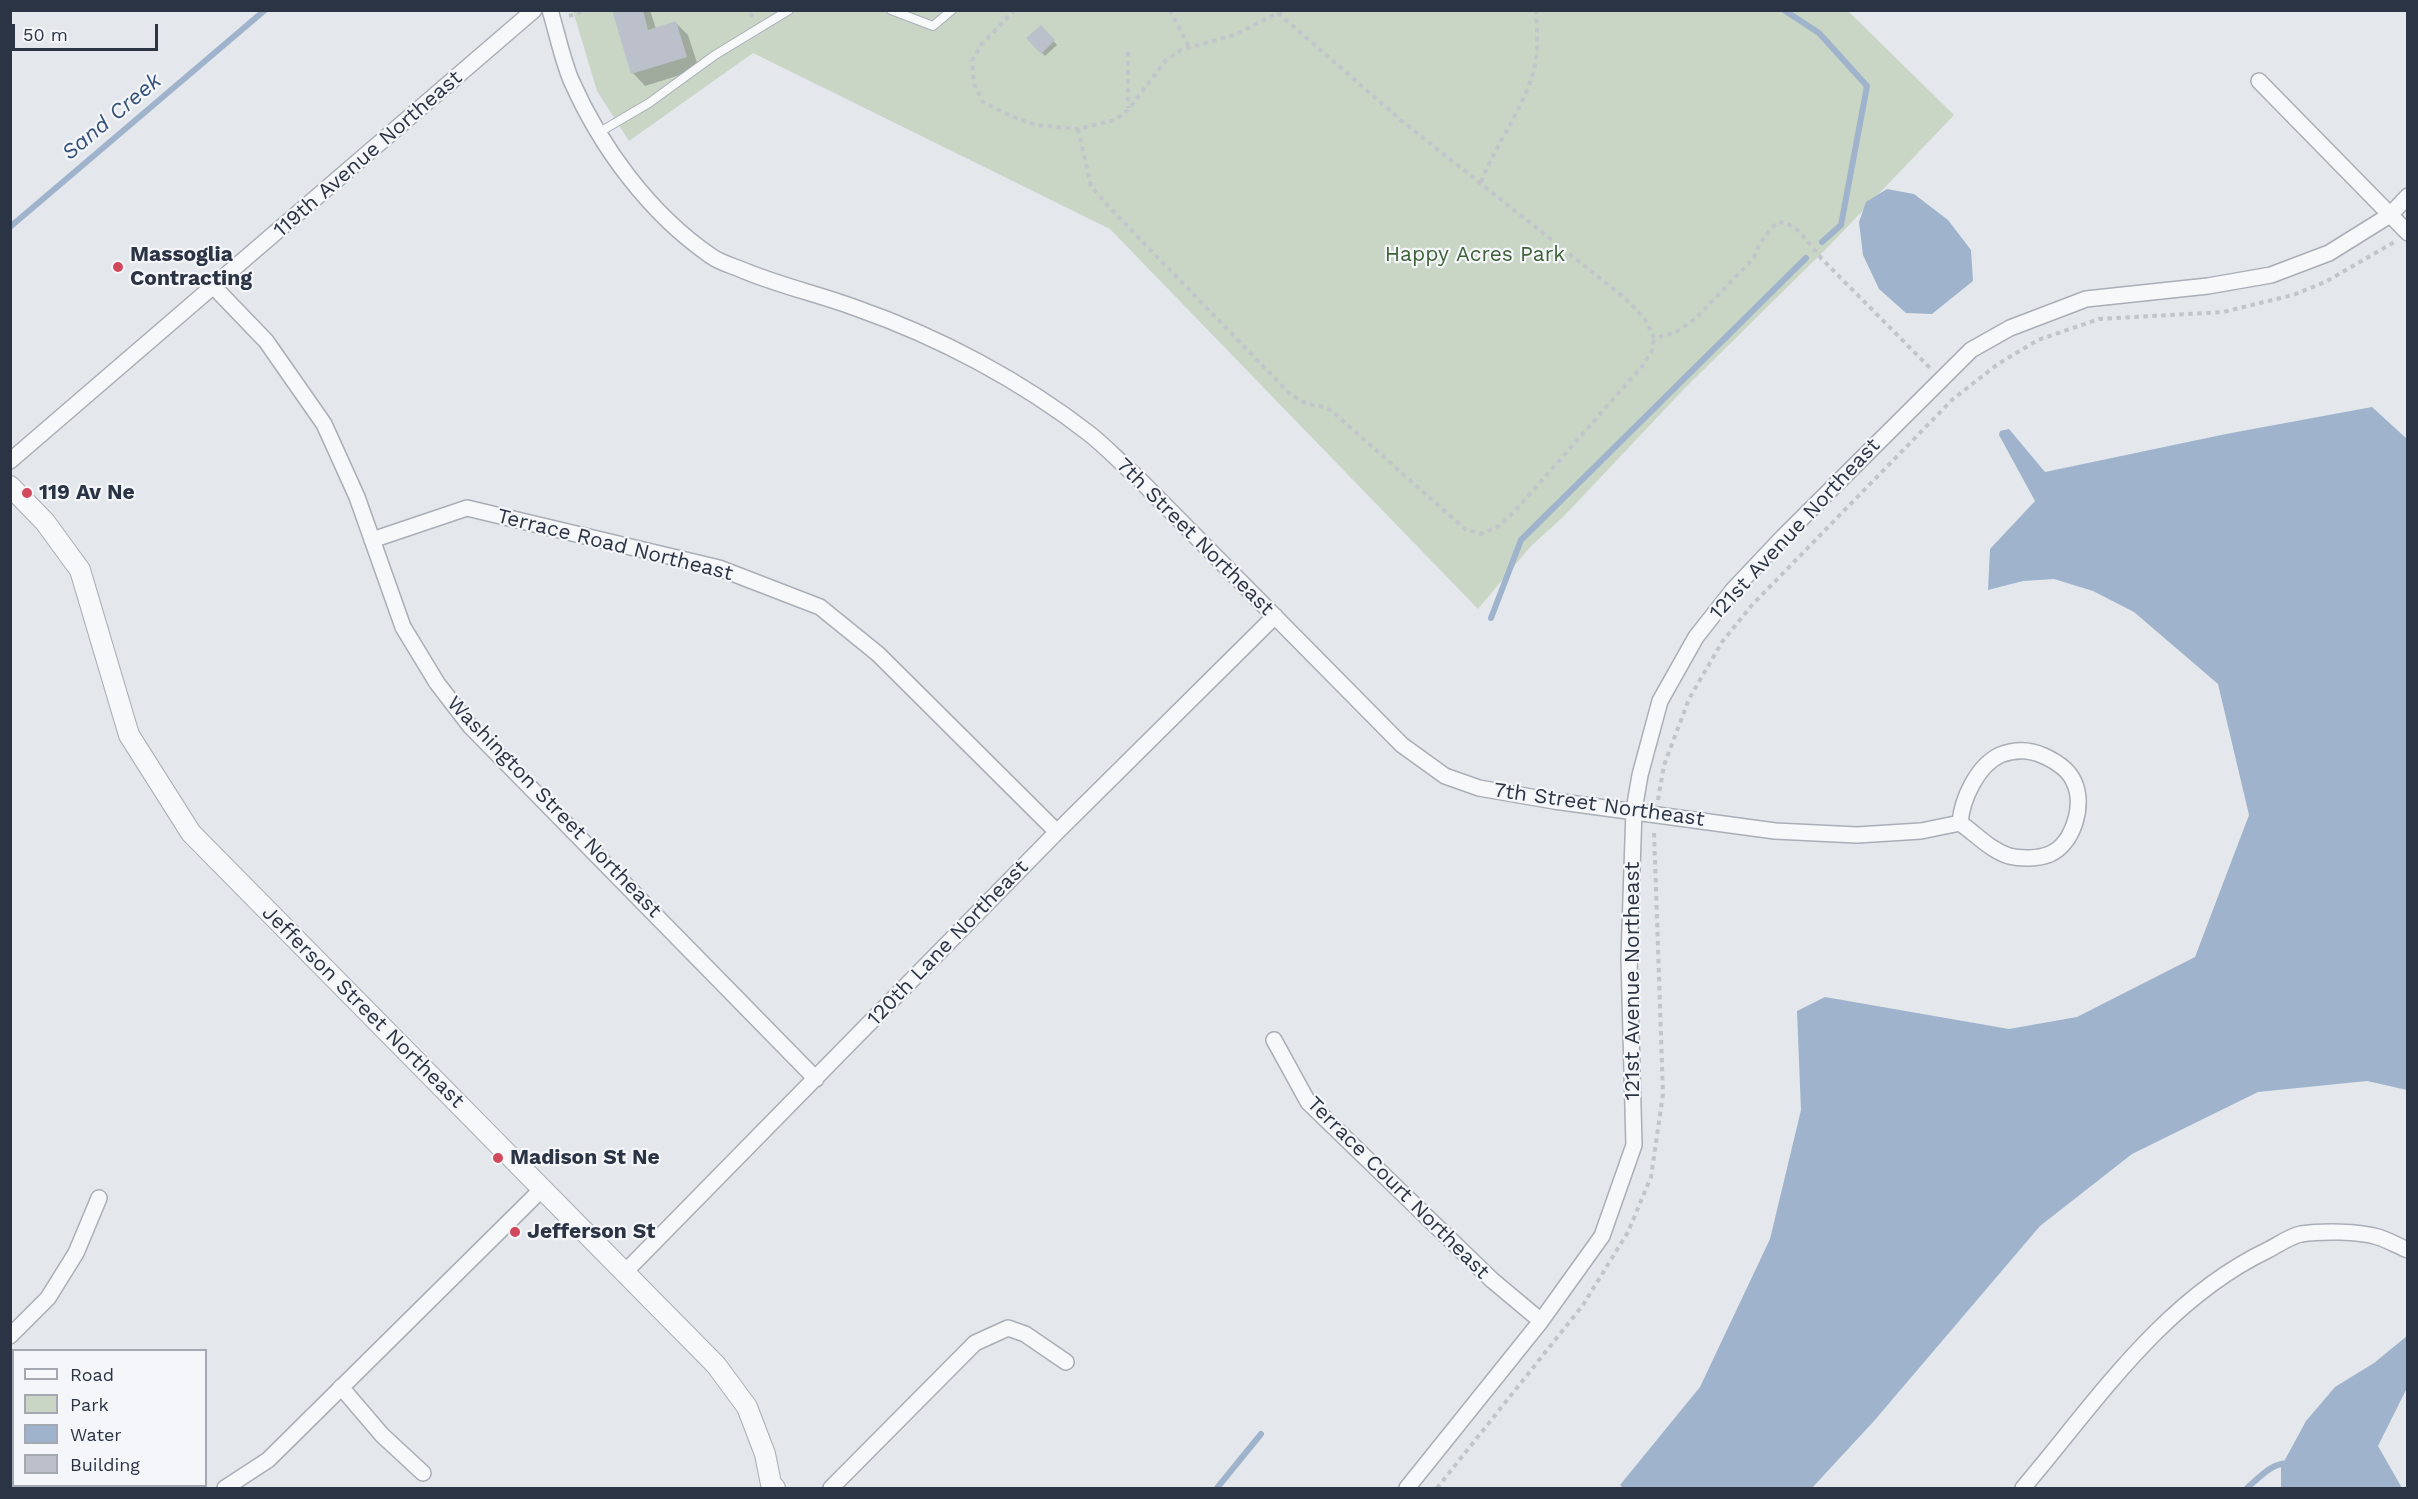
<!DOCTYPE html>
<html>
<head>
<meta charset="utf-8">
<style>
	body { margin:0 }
	#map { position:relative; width:2418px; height:1499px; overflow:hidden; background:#e4e7ec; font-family:"Work Sans",sans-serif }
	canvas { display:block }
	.frame { position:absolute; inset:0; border:12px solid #2b3445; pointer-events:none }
	.legend { position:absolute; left:12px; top:1349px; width:195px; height:138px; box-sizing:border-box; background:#f4f6f9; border:2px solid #a4a8b1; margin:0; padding:8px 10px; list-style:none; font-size:18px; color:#2b3445 }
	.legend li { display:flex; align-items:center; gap:12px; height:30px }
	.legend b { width:30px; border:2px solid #a4a8b1 }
	.scale { position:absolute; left:12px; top:24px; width:146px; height:27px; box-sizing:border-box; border:3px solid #2b3445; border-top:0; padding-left:8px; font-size:18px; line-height:21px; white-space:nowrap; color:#2b3445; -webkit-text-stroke:4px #f4f6f9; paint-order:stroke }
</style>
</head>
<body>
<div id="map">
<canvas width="2418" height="1499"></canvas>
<div class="frame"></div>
<ul class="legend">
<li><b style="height:8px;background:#f7f8fa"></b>Road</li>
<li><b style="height:16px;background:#c9d6c5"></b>Park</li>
<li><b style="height:16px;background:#9fb4cc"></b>Water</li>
<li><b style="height:16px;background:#bbc0ca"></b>Building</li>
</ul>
<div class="scale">50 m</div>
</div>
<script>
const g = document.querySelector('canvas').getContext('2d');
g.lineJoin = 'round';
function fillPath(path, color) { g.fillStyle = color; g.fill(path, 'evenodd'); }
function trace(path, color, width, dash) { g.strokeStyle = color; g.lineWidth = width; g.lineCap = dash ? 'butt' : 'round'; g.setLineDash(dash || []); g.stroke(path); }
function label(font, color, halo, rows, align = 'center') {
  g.font = font + ' "Work Sans",sans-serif'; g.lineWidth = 4.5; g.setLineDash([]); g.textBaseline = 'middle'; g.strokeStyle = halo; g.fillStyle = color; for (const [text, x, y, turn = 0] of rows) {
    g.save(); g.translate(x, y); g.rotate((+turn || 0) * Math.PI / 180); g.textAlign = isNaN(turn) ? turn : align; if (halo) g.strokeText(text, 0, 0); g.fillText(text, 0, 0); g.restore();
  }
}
fillPath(new Path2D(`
	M 573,11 L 1848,11 L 1954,115 L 1828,247 L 1684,389 L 1564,516 L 1530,547 L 1478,609 L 1110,229 L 753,53 L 629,141 L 597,91 Z`), '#c9d6c5');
fillPath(new Path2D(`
	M 1887,189 L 1914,194 L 1948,220 L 1971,250 L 1973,281 L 1932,314 L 1906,313 L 1879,289 L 1863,255 L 1859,222 L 1866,202 Z
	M 2372,407 L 2407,439 L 2407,1090 L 2367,1081 L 2258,1092 L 2132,1154 L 2040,1226 L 1874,1421 L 1812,1488 L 1623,1488 L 1620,1485 L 1700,1387 L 1770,1239 L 1801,1110 L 1797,1011 L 1825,997 L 2009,1029 L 2077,1017 L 2195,957 L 2249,815 L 2218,684 L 2134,612 L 2093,591 L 2054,579 L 2023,581 L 1988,590 L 1990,549 L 2035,501 L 1999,435 L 2000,431 L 2009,429 L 2045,472 L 2226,434 Z
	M 2407,1336 L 2407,1388 L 2378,1446 L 2402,1488 L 2281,1488 L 2281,1467 L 2306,1421 L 2335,1387 L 2374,1363 Z`), '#9fb4cc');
fillPath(new Path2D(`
	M 614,10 L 650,10 L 656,29 L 676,23 L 688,35 L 699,69 L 645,86 L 633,73 Z
	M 1041,27 L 1057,45 L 1045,56 L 1028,38 Z`), '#0003');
trace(new Path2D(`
	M 1784,10 L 1819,33 L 1867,86 L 1841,225 L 1822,242
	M 10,227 L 265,10
	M 1491,618 L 1521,540 L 1806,258
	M 1217,1488 L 1261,1434
	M 2247,1488 C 2259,1478 2274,1460 2291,1464`), '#9fb4cc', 6);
fillPath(new Path2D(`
	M 612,10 L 643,10 L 648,30 L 676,21 L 687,57 L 631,74 Z
	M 1041,25 L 1055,40 L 1041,54 L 1026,38 Z`), '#bbc0ca');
const service = new Path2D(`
	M 891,10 L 933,26 L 952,10
	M 598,133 L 649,103 L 715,55 L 789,10`);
const minor = new Path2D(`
	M 550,10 C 557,33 562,58 571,80 C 601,148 650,214 711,256 C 719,262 730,265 740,269 C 777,285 818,294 856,308 C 939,337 1022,381 1091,435 C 1107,448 1122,464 1138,478 L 1402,745 L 1445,776 L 1479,788 L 1554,801 L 1775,831 L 1857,835 L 1921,831 L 1960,823 C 1976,834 1990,850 2009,856 C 2021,859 2038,859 2050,854 C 2073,844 2085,805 2074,782 C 2069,770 2055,761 2044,756 C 2029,749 2015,749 2000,755 C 1977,766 1962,799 1960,823
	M 2259,81 L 2408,233
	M 215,288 L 266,341 L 324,424 L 357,497 L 403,627 L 437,683 L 470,726 L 816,1079
	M 10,461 L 534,10
	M 372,540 L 467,508 L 719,568 L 820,607 L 878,654 L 1057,832
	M 1274,1040 L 1308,1102 L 1492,1280 L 1541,1321
	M 625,1272 L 1057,832 L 1275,616
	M 10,1336 L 48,1298 L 76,1253 L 99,1198
	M 341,1387 L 382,1435 L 423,1473
	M 225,1488 L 268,1460 L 543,1188
	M 831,1488 L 975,1343 L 1008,1328 L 1025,1334 L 1066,1362
	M 1407,1488 L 1541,1321 L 1602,1236 L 1634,1145 L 1629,958 L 1634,810 L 1640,775 L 1660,701 L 1696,637 L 1733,590 L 1784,536 L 1971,350 L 2010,328 L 2086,299 L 2208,286 L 2271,275 L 2329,253 L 2390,215 L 2408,196
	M 2023,1488 C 2096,1402 2163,1300 2268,1250 C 2278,1245 2290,1236 2301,1234 C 2321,1231 2359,1231 2378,1237 C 2388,1240 2398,1246 2408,1250`);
const tertiary = new Path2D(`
	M 10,486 L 45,522 L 80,570 L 129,735 L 191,833 L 716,1365 L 747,1407 L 765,1454 L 771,1484 L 775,1488`);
trace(service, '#a9aeb7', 10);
trace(minor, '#a9aeb7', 18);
trace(tertiary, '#a9aeb7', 22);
trace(new Path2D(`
	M 1015,10 L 981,45 L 972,61 L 974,84 L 983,102 L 1011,116 L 1036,125 L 1078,129 L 1115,120 L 1128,110 L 1166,60 L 1181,50 L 1237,34 L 1283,10
	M 1170,10 L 1189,47
	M 1278,13 L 1403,122 L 1625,298 L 1645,319 L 1654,338 L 1675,333 L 1695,319 L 1754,258 C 1758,243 1767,233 1778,222 L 1787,223 L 1801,233 L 1821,258 L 1930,368
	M 569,16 L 588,10
	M 750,17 L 756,10
	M 1128,52 L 1128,108
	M 1078,129 L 1091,186 L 1109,207 L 1290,394 L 1307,404 L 1324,407 L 1333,412 L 1465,529 L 1481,534 L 1499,526 L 1515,511 L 1643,365 L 1652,351 L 1654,338
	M 1481,182 C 1495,146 1520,114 1532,76 C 1539,55 1537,32 1536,10
	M 1658,800 L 1664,765 L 1689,699 L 1722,642 L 1752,605 L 1953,399 L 1998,364 L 2038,340 L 2099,319 L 2223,312 L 2293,295 L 2325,282 L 2396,241
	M 1437,1488 L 1583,1305 L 1628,1232 L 1651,1177 L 1663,1094 L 1654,831`), '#c2c5cb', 4, [4.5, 4.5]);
trace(service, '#f7f8fa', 8);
trace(minor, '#f7f8fa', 15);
trace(tertiary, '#f7f8fa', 20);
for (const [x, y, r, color] of [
	[118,267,6,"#d1495b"],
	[27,493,6,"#d1495b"],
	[498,1158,6,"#d1495b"],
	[515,1232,6,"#d1495b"]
]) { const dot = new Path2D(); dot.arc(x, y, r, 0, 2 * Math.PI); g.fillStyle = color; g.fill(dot); trace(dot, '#f4f6f9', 2); }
label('21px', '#2b3445', '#f4f6f9', [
	["119th Avenue Northeast",368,154,-41],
	["121st Avenue Northeast",1795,529,-47],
	["7th Street Northeast",1195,537,45],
	["Terrace Road Northeast",615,545,14],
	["7th Street Northeast",1599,805,8],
	["Washington Street Northeast",554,807,46],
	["120th Lane Northeast",948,943,-46],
	["121st Avenue Northeast",1633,981,-90],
	["Jefferson Street Northeast",363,1007,45],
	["Terrace Court Northeast",1398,1188,45]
]);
label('bold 21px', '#2b3445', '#f4f6f9', [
	["Massoglia",130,255],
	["Contracting",130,279],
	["119 Av Ne",39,493],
	["Madison St Ne",510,1158],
	["Jefferson St",527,1232]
], 'left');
label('21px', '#3f6138', '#f4f6f9', [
	["Happy Acres Park",1475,255]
]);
label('italic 22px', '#34527a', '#f4f6f9', [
	["Sand Creek",112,117,-40]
]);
</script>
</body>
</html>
